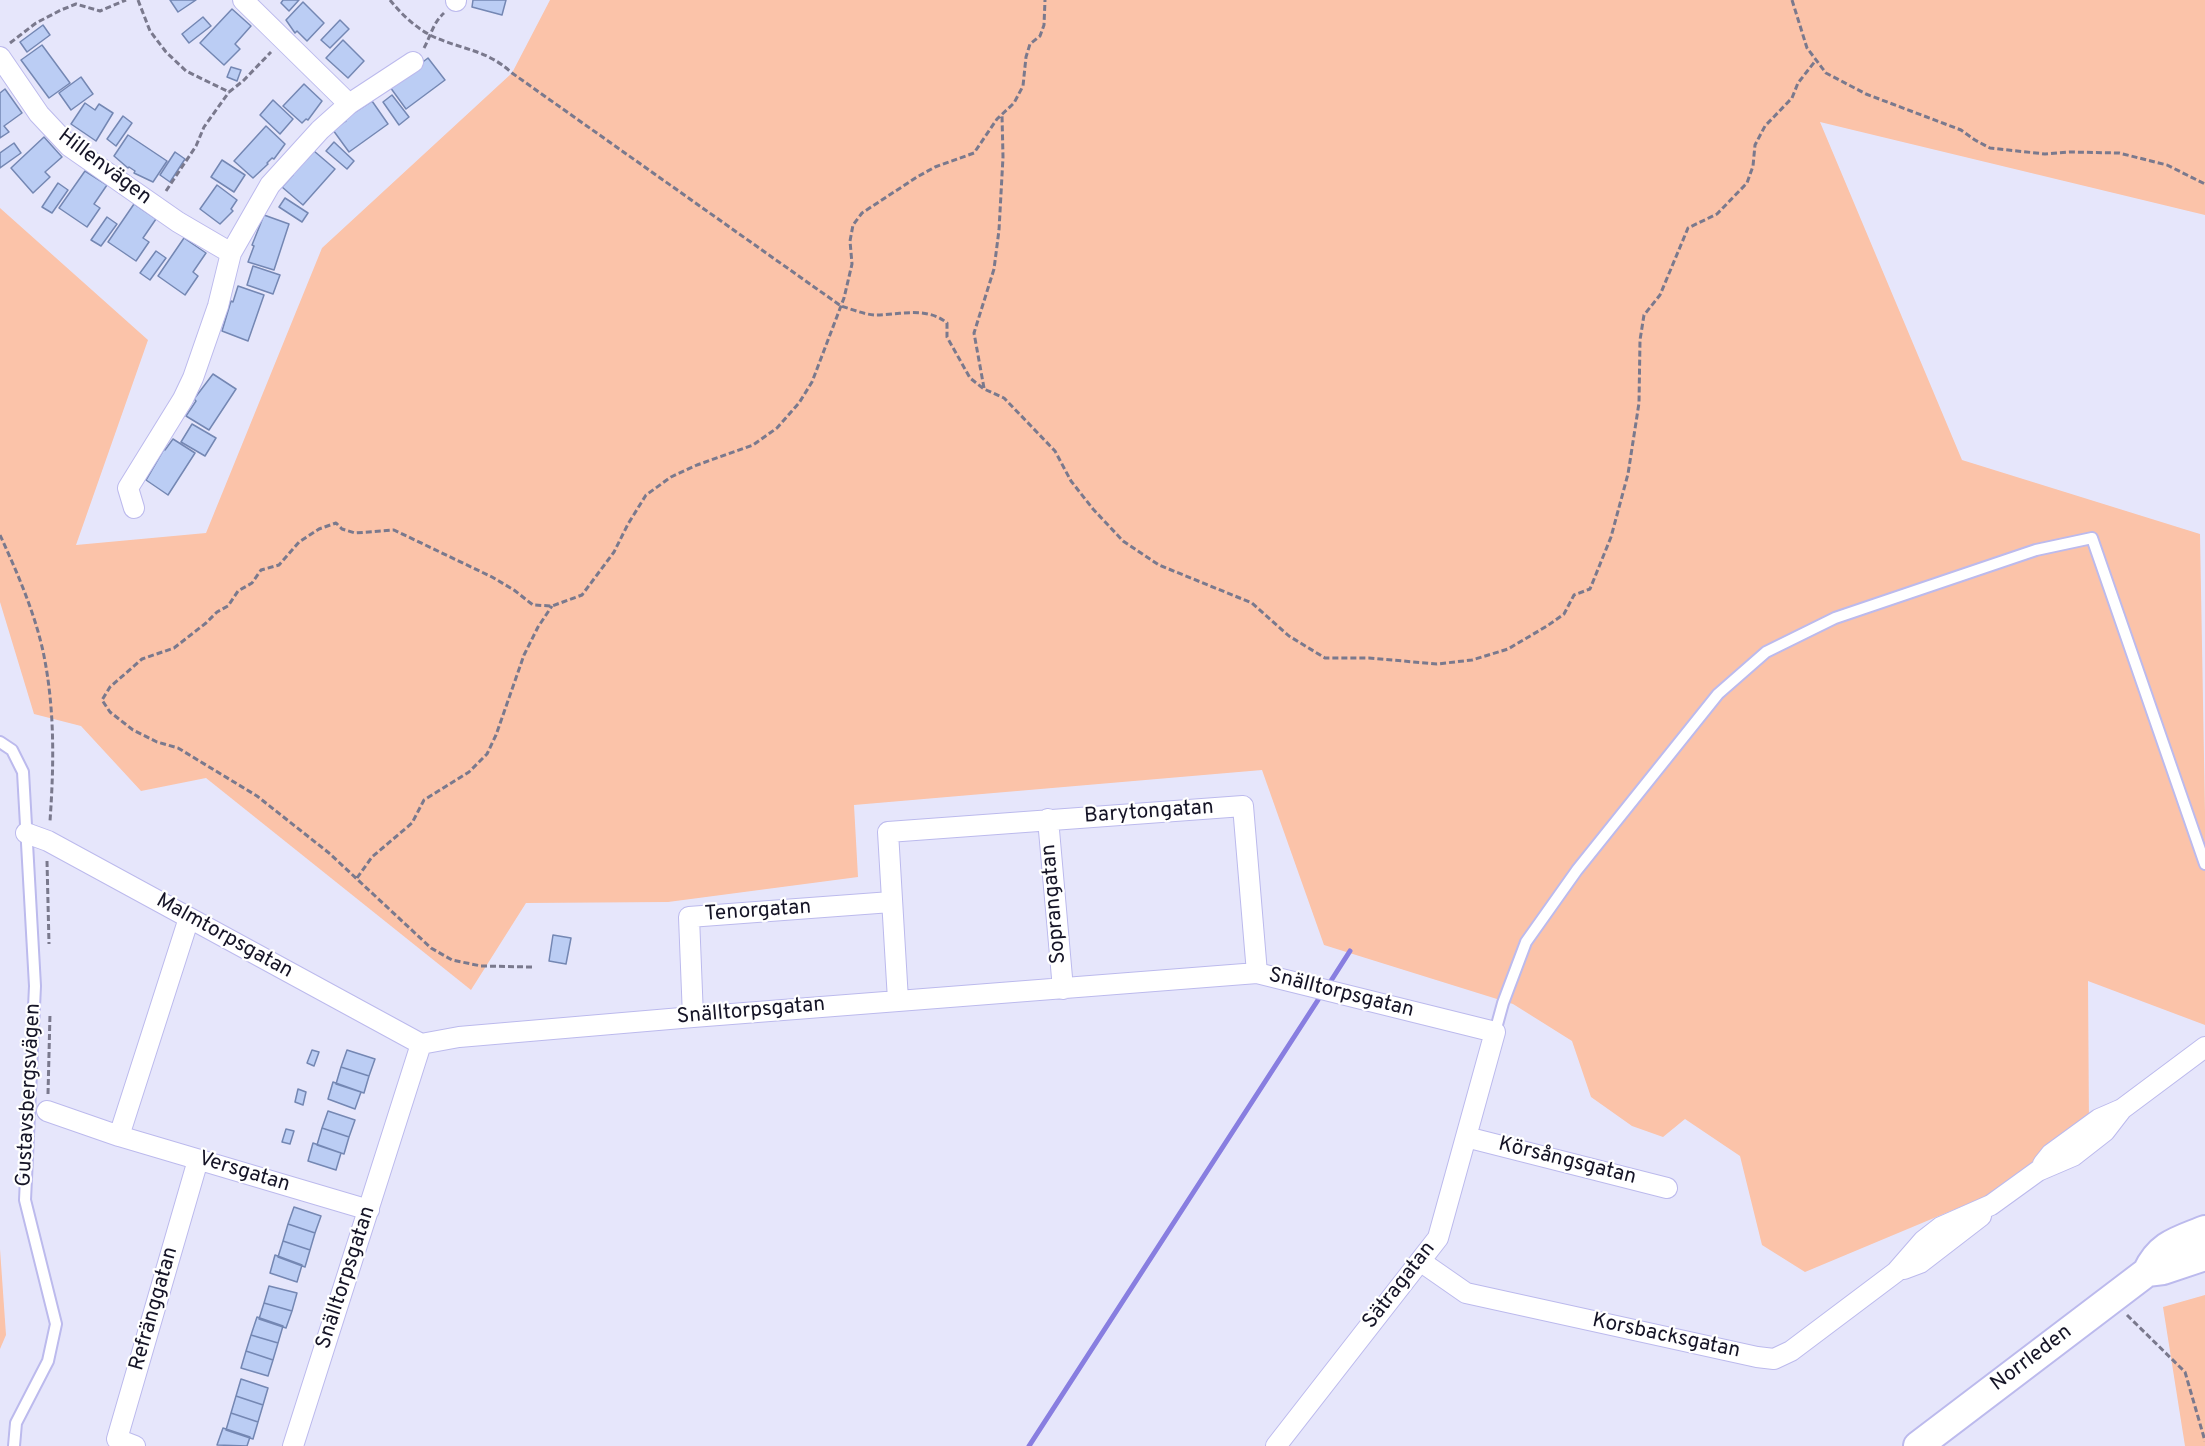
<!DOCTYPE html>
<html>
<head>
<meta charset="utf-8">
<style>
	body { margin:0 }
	canvas { display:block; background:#e6e6fb }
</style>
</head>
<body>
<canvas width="2205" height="1446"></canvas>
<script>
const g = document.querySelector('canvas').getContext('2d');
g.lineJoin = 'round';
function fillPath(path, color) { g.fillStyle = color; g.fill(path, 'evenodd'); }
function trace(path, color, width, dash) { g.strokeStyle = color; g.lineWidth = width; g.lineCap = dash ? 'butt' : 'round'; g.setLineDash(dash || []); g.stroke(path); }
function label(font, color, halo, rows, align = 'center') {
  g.font = font + ' Overpass,sans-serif'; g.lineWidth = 4.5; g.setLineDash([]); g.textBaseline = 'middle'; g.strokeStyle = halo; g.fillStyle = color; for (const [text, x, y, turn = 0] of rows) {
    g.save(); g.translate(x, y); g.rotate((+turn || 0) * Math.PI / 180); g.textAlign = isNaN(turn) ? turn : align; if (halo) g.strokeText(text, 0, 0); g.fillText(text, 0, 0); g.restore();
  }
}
fillPath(new Path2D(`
	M 550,0 L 2205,0 L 2205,215 L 1820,122 L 1962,460 L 2200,534 L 2205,813 L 2205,1025 L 2088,981 L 2089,1128 L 2008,1187 L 1805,1272 L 1762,1245 L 1740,1156 L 1685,1119 L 1663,1137 L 1632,1126 L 1591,1097 L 1572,1041 L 1513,1004 L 1324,945 L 1262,770 L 854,805 L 858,877 L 668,902 L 526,903 L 471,990 L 206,778 L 141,791 L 81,726 L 34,714 L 0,602 L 0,208 L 148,340 L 76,545 L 206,533 L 322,248 L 512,73 Z
	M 0,1249 L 6,1335 L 0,1349 Z
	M 2205,1295 L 2205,1446 L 2185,1446 L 2163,1307 Z`), '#fbc3a9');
trace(new Path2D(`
	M 1327,987 L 1350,951
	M 1029,1446 L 1318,1000`), '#887ee0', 5);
const building = new Path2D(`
	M 170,0 L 196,0 L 178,12 Z
	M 283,0 L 299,0 L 289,11 L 281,3 Z
	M 473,0 L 506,0 L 502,15 L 472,7 Z
	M 303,2 L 324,23 L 307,41 L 297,31 L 295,33 L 286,20 Z
	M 232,9 L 251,26 L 235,44 L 240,49 L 224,65 L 200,43 Z
	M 203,17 L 211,26 L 189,43 L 182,34 Z
	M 340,20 L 349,29 L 330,48 L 321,40 Z
	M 43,25 L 50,35 L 27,52 L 20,42 Z
	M 343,40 L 364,61 L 348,78 L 326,58 Z
	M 42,45 L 70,83 L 49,98 L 21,60 Z
	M 428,58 L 445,80 L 406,109 L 390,87 Z
	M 231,67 L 241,70 L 237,81 L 227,77 Z
	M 81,77 L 93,94 L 71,110 L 59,93 Z
	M 304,84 L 322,101 L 308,120 L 306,119 L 302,123 L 283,106 Z
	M 5,89 L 22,113 L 4,126 L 9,132 L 0,138 L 0,93 Z
	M 392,95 L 409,117 L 399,125 L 383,102 Z
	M 273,100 L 293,119 L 280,134 L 260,115 Z
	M 372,101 L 388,124 L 349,152 L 333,130 L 346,121 L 344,119 Z
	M 85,103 L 95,110 L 99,104 L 113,113 L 96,141 L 71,124 Z
	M 123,116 L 132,123 L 116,146 L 107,139 Z
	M 266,126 L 285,144 L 274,159 L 272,158 L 267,163 L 268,164 L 253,178 L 234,161 Z
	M 128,135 L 167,161 L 153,182 L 134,173 L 135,171 L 129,167 L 128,168 L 114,156 Z
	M 44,137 L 62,157 L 45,172 L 50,177 L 33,193 L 11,168 Z
	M 334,142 L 354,161 L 347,169 L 326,151 Z
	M 14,143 L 21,153 L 0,168 L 0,153 Z
	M 314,151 L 335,169 L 303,205 L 282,187 L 293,175 L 291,173 L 305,157 L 307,159 Z
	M 175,152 L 185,159 L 170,182 L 160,175 Z
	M 222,160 L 245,175 L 234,192 L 211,177 Z
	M 85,171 L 107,185 L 94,204 L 100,208 L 87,227 L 59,208 Z
	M 58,183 L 68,190 L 52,213 L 42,207 Z
	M 217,185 L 237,200 L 231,209 L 233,211 L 220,224 L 200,209 Z
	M 285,198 L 308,213 L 302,222 L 279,207 Z
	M 134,204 L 156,219 L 143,238 L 149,242 L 136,261 L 108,242 Z
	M 264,215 L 289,224 L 274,270 L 248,262 L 254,246 L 252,245 Z
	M 107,217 L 117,224 L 101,246 L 91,240 Z
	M 184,238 L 206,253 L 193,272 L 198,276 L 185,295 L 158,276 Z
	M 156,251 L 166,258 L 150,280 L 140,273 Z
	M 253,266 L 280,275 L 273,294 L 247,285 Z
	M 238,286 L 264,295 L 248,341 L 222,331 L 231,301 L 233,302 Z
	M 213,374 L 236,389 L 209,430 L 186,416 L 196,401 L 194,399 Z
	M 192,424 L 216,438 L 205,456 L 181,442 Z
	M 173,439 L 195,453 L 168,495 L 146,480 L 164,449 L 165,450 Z
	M 553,935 L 571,938 L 566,964 L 549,961 Z
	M 312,1050 L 319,1052 L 314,1066 L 307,1063 Z
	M 347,1050 L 375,1059 L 369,1076 L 341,1067 Z
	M 341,1067 L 369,1076 L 364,1093 L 336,1084 Z
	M 333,1082 L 361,1092 L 355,1109 L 328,1099 Z
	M 298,1089 L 306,1092 L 303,1105 L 295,1102 Z
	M 328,1111 L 355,1120 L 349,1137 L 322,1128 Z
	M 322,1128 L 349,1137 L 344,1154 L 317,1145 Z
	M 286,1129 L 294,1131 L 290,1144 L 282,1142 Z
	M 313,1143 L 341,1153 L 336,1170 L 308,1161 Z
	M 294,1207 L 321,1216 L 315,1233 L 288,1224 Z
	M 288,1224 L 315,1233 L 310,1250 L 283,1241 Z
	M 283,1241 L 310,1250 L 305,1267 L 278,1257 Z
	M 275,1255 L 302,1265 L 297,1282 L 270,1273 Z
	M 269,1286 L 297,1293 L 292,1311 L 264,1303 Z
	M 264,1303 L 292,1311 L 286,1328 L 259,1319 Z
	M 257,1317 L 283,1326 L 278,1343 L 251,1335 Z
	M 251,1335 L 278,1343 L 273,1360 L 246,1351 Z
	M 246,1351 L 273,1360 L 268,1376 L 241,1368 Z
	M 241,1379 L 268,1388 L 263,1405 L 236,1396 Z
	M 236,1396 L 263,1405 L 258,1422 L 231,1413 Z
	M 231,1413 L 258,1422 L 253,1439 L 226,1430 Z
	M 223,1428 L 250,1437 L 247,1446 L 217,1445 Z`);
fillPath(building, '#bbcdf4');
trace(building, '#7487b3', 1.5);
const lane = new Path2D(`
	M 0,742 L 12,750 L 23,772 L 35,986 L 25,1200 L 56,1324 L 48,1361 L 16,1423 L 14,1446
	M 1495,1032 L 1503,1003 L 1526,942 L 1577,870 L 1718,694 L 1766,652 L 1835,618 L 2036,550 L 2092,538 L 2205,864`);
const street = new Path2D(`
	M 243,0 L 349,104
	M 456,1 L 456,0
	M 0,57 L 39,114 L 69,146 L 178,222 L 231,253
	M 134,508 L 128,488 L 183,399 L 193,378 L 218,306 L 231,253 L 270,185 L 320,130 L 349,104 L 413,62
	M 1048,819 L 1063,989
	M 26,833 L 48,841 L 421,1044
	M 898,1000 L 888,832 L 1243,806 L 1257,973
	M 693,1017 L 689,917 L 891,902
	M 421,1044 L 459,1037 L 693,1017 L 1257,973 L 1495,1032 L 1438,1238 L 1276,1446
	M 47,1111 L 119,1136 L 369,1210
	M 119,1136 L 189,918
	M 1466,1137 L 1667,1188
	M 2043,1164 L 2051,1154 L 2099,1119 L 2122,1109 L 2205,1047
	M 1420,1261 L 1466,1293 L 1757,1357 L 1774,1359 L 1791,1351 L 1896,1272 L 1923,1241 L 1941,1227 L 1991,1205 L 2038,1171 L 2073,1156 L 2105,1131 L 2122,1109
	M 1904,1269 L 1920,1263 L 1981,1216
	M 135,1446 L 117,1439 L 198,1160
	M 293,1446 L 421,1044`);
const secondary = new Path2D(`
	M 2147,1272 C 2160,1244 2178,1241 2205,1230
	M 1918,1446 L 2147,1272 L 2163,1270 L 2205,1256`);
trace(lane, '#bcbaed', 14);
trace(street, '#bcbaed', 22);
trace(secondary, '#bcbaed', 32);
trace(new Path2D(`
	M 138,0 L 150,31 L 166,52 L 186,71 L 229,92 L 243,81 L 271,52
	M 390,0 C 401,14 416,28 432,36 C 462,50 486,49 512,73 L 841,306 C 851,309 863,314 874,315 C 898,315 927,306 947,323 L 947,337 L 970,378 L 984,389 L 1004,398 L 1032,427 L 1055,451 L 1071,481 L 1093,509 L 1123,541 L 1159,565 L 1252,603 L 1289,636 L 1325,658 L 1369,658 L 1437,664 L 1472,660 L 1508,649 L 1547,626 L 1564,614 L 1574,595 L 1590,589 L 1611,537 L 1628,474 L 1639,403 L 1640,340 L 1644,315 L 1660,295 L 1688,228 L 1717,214 L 1747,183 L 1753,166 L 1755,145 L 1765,126 L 1792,98 L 1798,83 L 1816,60
	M 1792,0 L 1807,48 L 1826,73 L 1866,94 L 1961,130 L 1975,140 L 1990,148 L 2045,154 L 2069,152 L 2119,153 L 2167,165 L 2205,184
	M 10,43 L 36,23 L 61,10 L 76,4 L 100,11 L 126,0
	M 424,48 C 431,35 433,23 444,13
	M 166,191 L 196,146 L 204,127 L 229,92
	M 984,388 L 974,333 L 994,269 L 999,230 L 1003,157 L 1002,115
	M 0,535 C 17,572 34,611 43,651 C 55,708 54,764 50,821
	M 47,861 L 49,944
	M 357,878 L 372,857 L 412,823 L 424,800 L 469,772 L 487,754 L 496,735 L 524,655 L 538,627 L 552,606
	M 532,967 L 481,966 L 452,960 L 431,948 L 329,853 L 257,796 L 178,748 L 157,742 L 133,730 L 110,712 L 102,700 L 110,687 L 142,659 L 174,648 L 206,623 L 217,612 L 228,606 L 238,591 L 252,583 L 261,570 L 279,565 L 299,542 L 319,529 L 336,523 L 342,529 L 355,533 L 394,530 L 492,577 L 514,590 L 533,605 L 552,606 L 582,595 L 614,552 L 628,524 L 646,495 L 671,477 L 697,465 L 753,445 L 777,428 L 799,403 L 812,382 L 844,298 L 852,264 L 850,241 L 853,225 L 862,213 L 917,177 L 935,167 L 974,153 L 997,119 L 1014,103 L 1023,86 L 1026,57 L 1030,44 L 1040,36 L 1044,25 L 1045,0
	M 48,1094 L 50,1014
	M 2127,1315 L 2185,1372 L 2205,1441`), '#7a798d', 3, [6, 3]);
trace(lane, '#fff', 10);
trace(street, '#fff', 20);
trace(secondary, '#fff', 28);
label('21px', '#151426', '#fff', [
	["Hillenvägen",104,168,37],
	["Barytongatan",1149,813,-4],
	["Soprangatan",1055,904,-95],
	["Tenorgatan",758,912,-4],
	["Malmtorpsgatan",224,937,29],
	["Snälltorpsgatan",1341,994,14],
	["Snälltorpsgatan",751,1012,-5],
	["Gustavsbergsvägen",30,1095,-87],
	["Körsångsgatan",1567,1162,14],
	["Versgatan",244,1173,17],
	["Snälltorpsgatan",347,1278,-72],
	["Sätragatan",1400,1286,-52],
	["Refränggatan",155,1309,-74],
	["Korsbacksgatan",1666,1337,12],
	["Norrleden",2032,1359,-37]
]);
</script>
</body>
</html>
